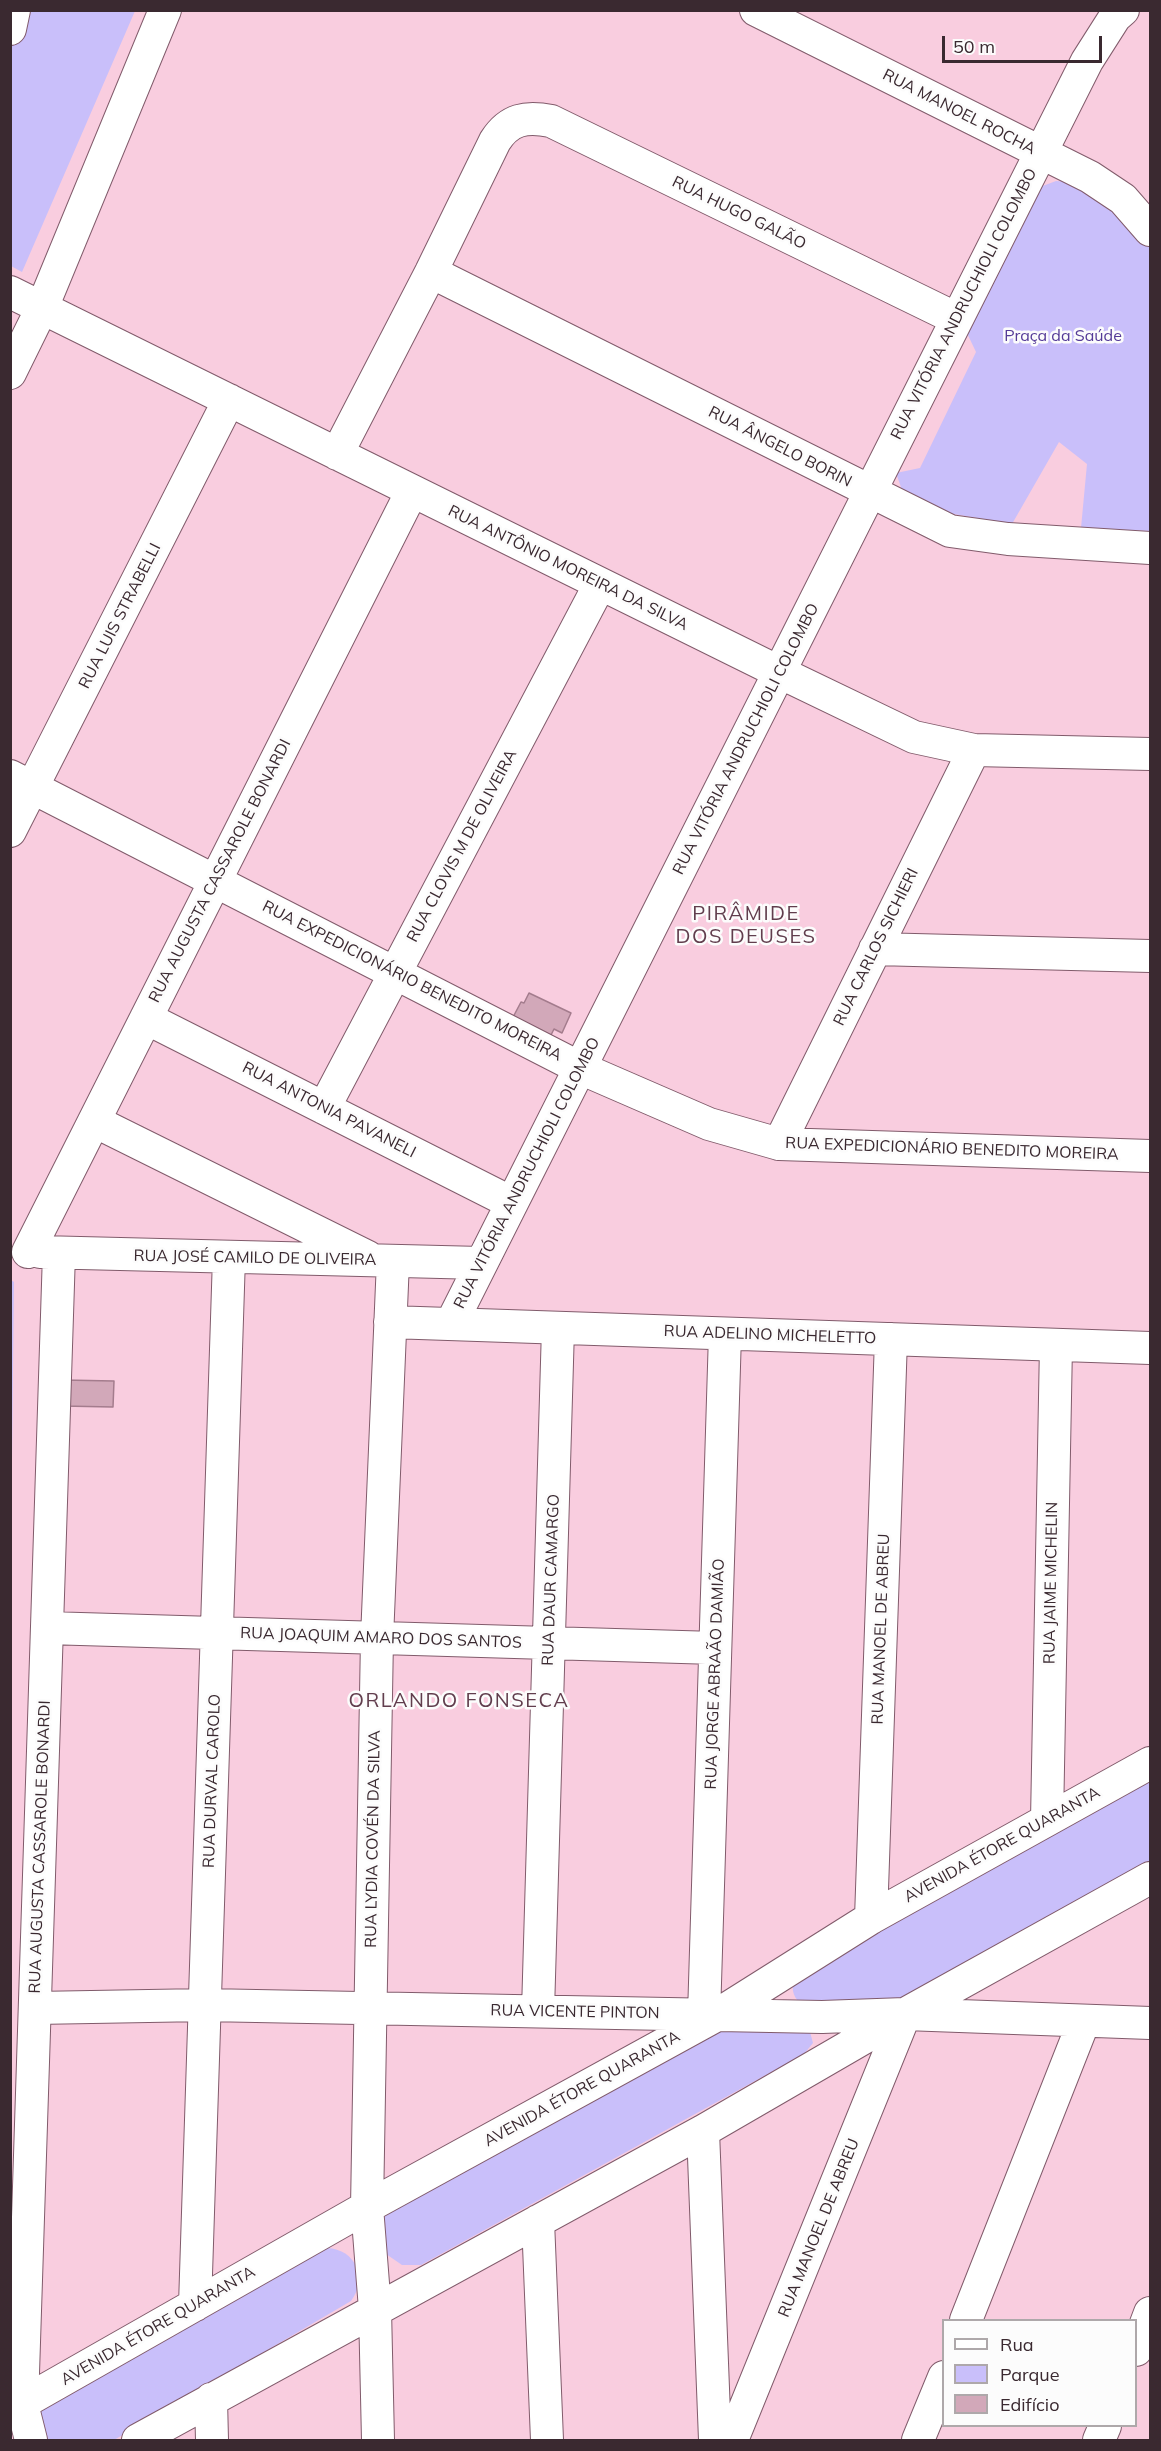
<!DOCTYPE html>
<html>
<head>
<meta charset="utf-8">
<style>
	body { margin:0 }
	#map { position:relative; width:1161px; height:2451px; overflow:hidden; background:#f9cddf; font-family:Mulish,sans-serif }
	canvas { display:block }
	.frame { position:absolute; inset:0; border:12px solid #3a2930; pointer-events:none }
	.legend { position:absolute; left:942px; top:2319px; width:195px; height:108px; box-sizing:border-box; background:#fcfcfc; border:2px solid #aea8aa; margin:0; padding:8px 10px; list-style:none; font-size:18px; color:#3a2930 }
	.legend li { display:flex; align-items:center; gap:12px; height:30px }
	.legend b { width:30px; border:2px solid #aea8aa }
	.scale { position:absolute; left:942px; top:36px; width:160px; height:27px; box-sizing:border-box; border:3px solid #3a2930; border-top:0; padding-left:8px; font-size:18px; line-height:21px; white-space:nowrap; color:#3a2930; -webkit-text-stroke:4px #fcfcfc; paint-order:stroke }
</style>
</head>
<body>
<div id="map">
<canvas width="1161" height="2451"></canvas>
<div class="frame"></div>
<ul class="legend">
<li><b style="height:8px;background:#fff"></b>Rua</li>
<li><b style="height:16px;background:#c9bffa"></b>Parque</li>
<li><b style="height:16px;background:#d2a8b9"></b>Edifício</li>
</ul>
<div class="scale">50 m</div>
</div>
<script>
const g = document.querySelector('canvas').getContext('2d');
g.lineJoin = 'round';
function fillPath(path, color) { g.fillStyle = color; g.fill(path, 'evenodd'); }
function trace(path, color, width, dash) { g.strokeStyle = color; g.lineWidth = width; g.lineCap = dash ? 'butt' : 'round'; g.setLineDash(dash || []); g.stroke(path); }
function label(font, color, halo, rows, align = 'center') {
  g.font = font + ' Mulish,sans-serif'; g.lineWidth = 5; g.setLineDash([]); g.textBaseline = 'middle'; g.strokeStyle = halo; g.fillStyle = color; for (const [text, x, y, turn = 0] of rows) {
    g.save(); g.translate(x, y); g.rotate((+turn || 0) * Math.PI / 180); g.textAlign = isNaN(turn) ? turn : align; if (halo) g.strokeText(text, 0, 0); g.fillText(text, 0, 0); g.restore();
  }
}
fillPath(new Path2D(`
	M 11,11 L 135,11 L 22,272 L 11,266 Z
	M 1056,181 C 1092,181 1118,215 1144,237 L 1150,247 L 1150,531 L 1081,528 L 1087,464 L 1059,442 L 1012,524 L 942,512 L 902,490 L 896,473 L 920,468 L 976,352 L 966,331 L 1040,187 Z
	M 11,1280 L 14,1282 L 11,1546 Z
	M 1150,1775 L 1150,1870 L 933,1990 L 894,2001 L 801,2004 C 792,1996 790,1986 797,1976 Z
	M 713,2027 L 810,2032 L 813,2043 L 804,2054 L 421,2265 L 402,2265 L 386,2254 L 383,2219 L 389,2211 Z
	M 327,2248 C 356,2249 368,2279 351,2301 L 114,2440 L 43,2440 L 39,2417 L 41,2409 L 319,2250 Z`), '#c9bffa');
const building = new Path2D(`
	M 529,993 L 571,1013 L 562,1033 L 554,1029 L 549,1039 L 511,1021 L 521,1002 L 524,1003 Z
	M 63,1380 L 114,1381 L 113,1407 L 62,1406 Z`);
fillPath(building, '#d2a8b9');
trace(building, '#a47c8d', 1.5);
const minor = new Path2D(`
	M 756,10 L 1090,177 L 1123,199 L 1150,230
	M 10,29 L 14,10
	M 431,272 L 950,531 L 1008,539 L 1150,548
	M 10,292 L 779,672 L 914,737 L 974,750 L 1150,754
	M 10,373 L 42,308 L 165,10
	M 337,454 L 431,272 L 495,141 C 509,119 526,116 551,121 L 957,319
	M 10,776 L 580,1068 L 709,1124 L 779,1144 L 1150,1156
	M 10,831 L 229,400
	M 875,949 L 1150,956
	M 146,1018 L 512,1203
	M 324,1108 L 600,584
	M 94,1121 L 368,1257
	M 779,1144 L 974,750
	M 28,1252 L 412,491
	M 40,1252 L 481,1263
	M 390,1322 L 1150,1348
	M 451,1324 L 1087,61 L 1115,17 L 1123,10
	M 47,1628 L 715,1648
	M 1047,1820 L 1056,1345
	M 871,1918 L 891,1339
	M 35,2008 L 205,2005 L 822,2017 L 905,2014 L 1150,2023
	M 538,2011 L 558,1328
	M 704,2015 L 725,1334
	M 703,2131 L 715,2440
	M 538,2221 L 547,2440
	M 195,2305 L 229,1257
	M 966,2320 L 1084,2021
	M 1136,2350 L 1150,2313
	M 211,2399 L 212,2440
	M 10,2410 L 367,2207 L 717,2015 L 871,1918 L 1150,1763
	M 31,2440 L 22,2404 L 59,1253
	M 138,2440 L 703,2131 L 905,2014 L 1150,1878
	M 378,2440 L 375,2309 L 367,2207 L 377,1638 L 393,1261
	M 732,2440 L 905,2014
	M 918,2440 L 944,2377
	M 1099,2440 L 1105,2426`);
trace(minor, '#815b6b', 34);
trace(minor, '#fff', 32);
label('16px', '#3a2930', '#fcfcfc', [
	["RUA MANOEL ROCHA",959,112,27],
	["RUA HUGO GALÃO",739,213,26],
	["RUA VITÓRIA ANDRUCHIOLI COLOMBO",964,304,-63],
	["RUA ÂNGELO BORIN",780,447,27],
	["RUA ANTÔNIO MOREIRA DA SILVA",568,568,26],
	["RUA LUIS STRABELLI",120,616,-63],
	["RUA VITÓRIA ANDRUCHIOLI COLOMBO",746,739,-63],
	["RUA CLOVIS M DE OLIVEIRA",462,846,-62],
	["RUA AUGUSTA CASSAROLE BONARDI",220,871,-63],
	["RUA CARLOS SICHIERI",876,947,-64],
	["RUA EXPEDICIONÁRIO BENEDITO MOREIRA",412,981,27],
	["RUA ANTONIA PAVANELI",329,1110,27],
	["RUA EXPEDICIONÁRIO BENEDITO MOREIRA",952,1149,2],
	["RUA VITÓRIA ANDRUCHIOLI COLOMBO",527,1173,-63],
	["RUA JOSÉ CAMILO DE OLIVEIRA",255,1258,1],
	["RUA ADELINO MICHELETTO",770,1335,2],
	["RUA DAUR CAMARGO",551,1580,-88],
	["RUA JAIME MICHELIN",1051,1583,-89],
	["RUA MANOEL DE ABREU",881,1629,-88],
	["RUA JOAQUIM AMARO DOS SANTOS",381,1638,2],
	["RUA JORGE ABRAÃO DAMIÃO",715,1674,-88],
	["RUA DURVAL CAROLO",212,1781,-88],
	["RUA LYDIA COVÉN DA SILVA",373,1839,-89],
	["AVENIDA ÉTORE QUARANTA",1002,1845,-29],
	["RUA AUGUSTA CASSAROLE BONARDI",40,1847,-88],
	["RUA VICENTE PINTON",575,2012,1],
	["AVENIDA ÉTORE QUARANTA",582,2089,-29],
	["RUA MANOEL DE ABREU",819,2228,-68],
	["AVENIDA ÉTORE QUARANTA",158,2326,-30]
]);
label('16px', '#543a97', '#fcfcfc', [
	["Praça da Saúde",1063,336]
]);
g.letterSpacing = '1.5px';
label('20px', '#613d4d', '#fcfcfc', [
	["PIRÂMIDE",746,914],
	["DOS DEUSES",746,937],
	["ORLANDO FONSECA",459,1701]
]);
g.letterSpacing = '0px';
</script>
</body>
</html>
